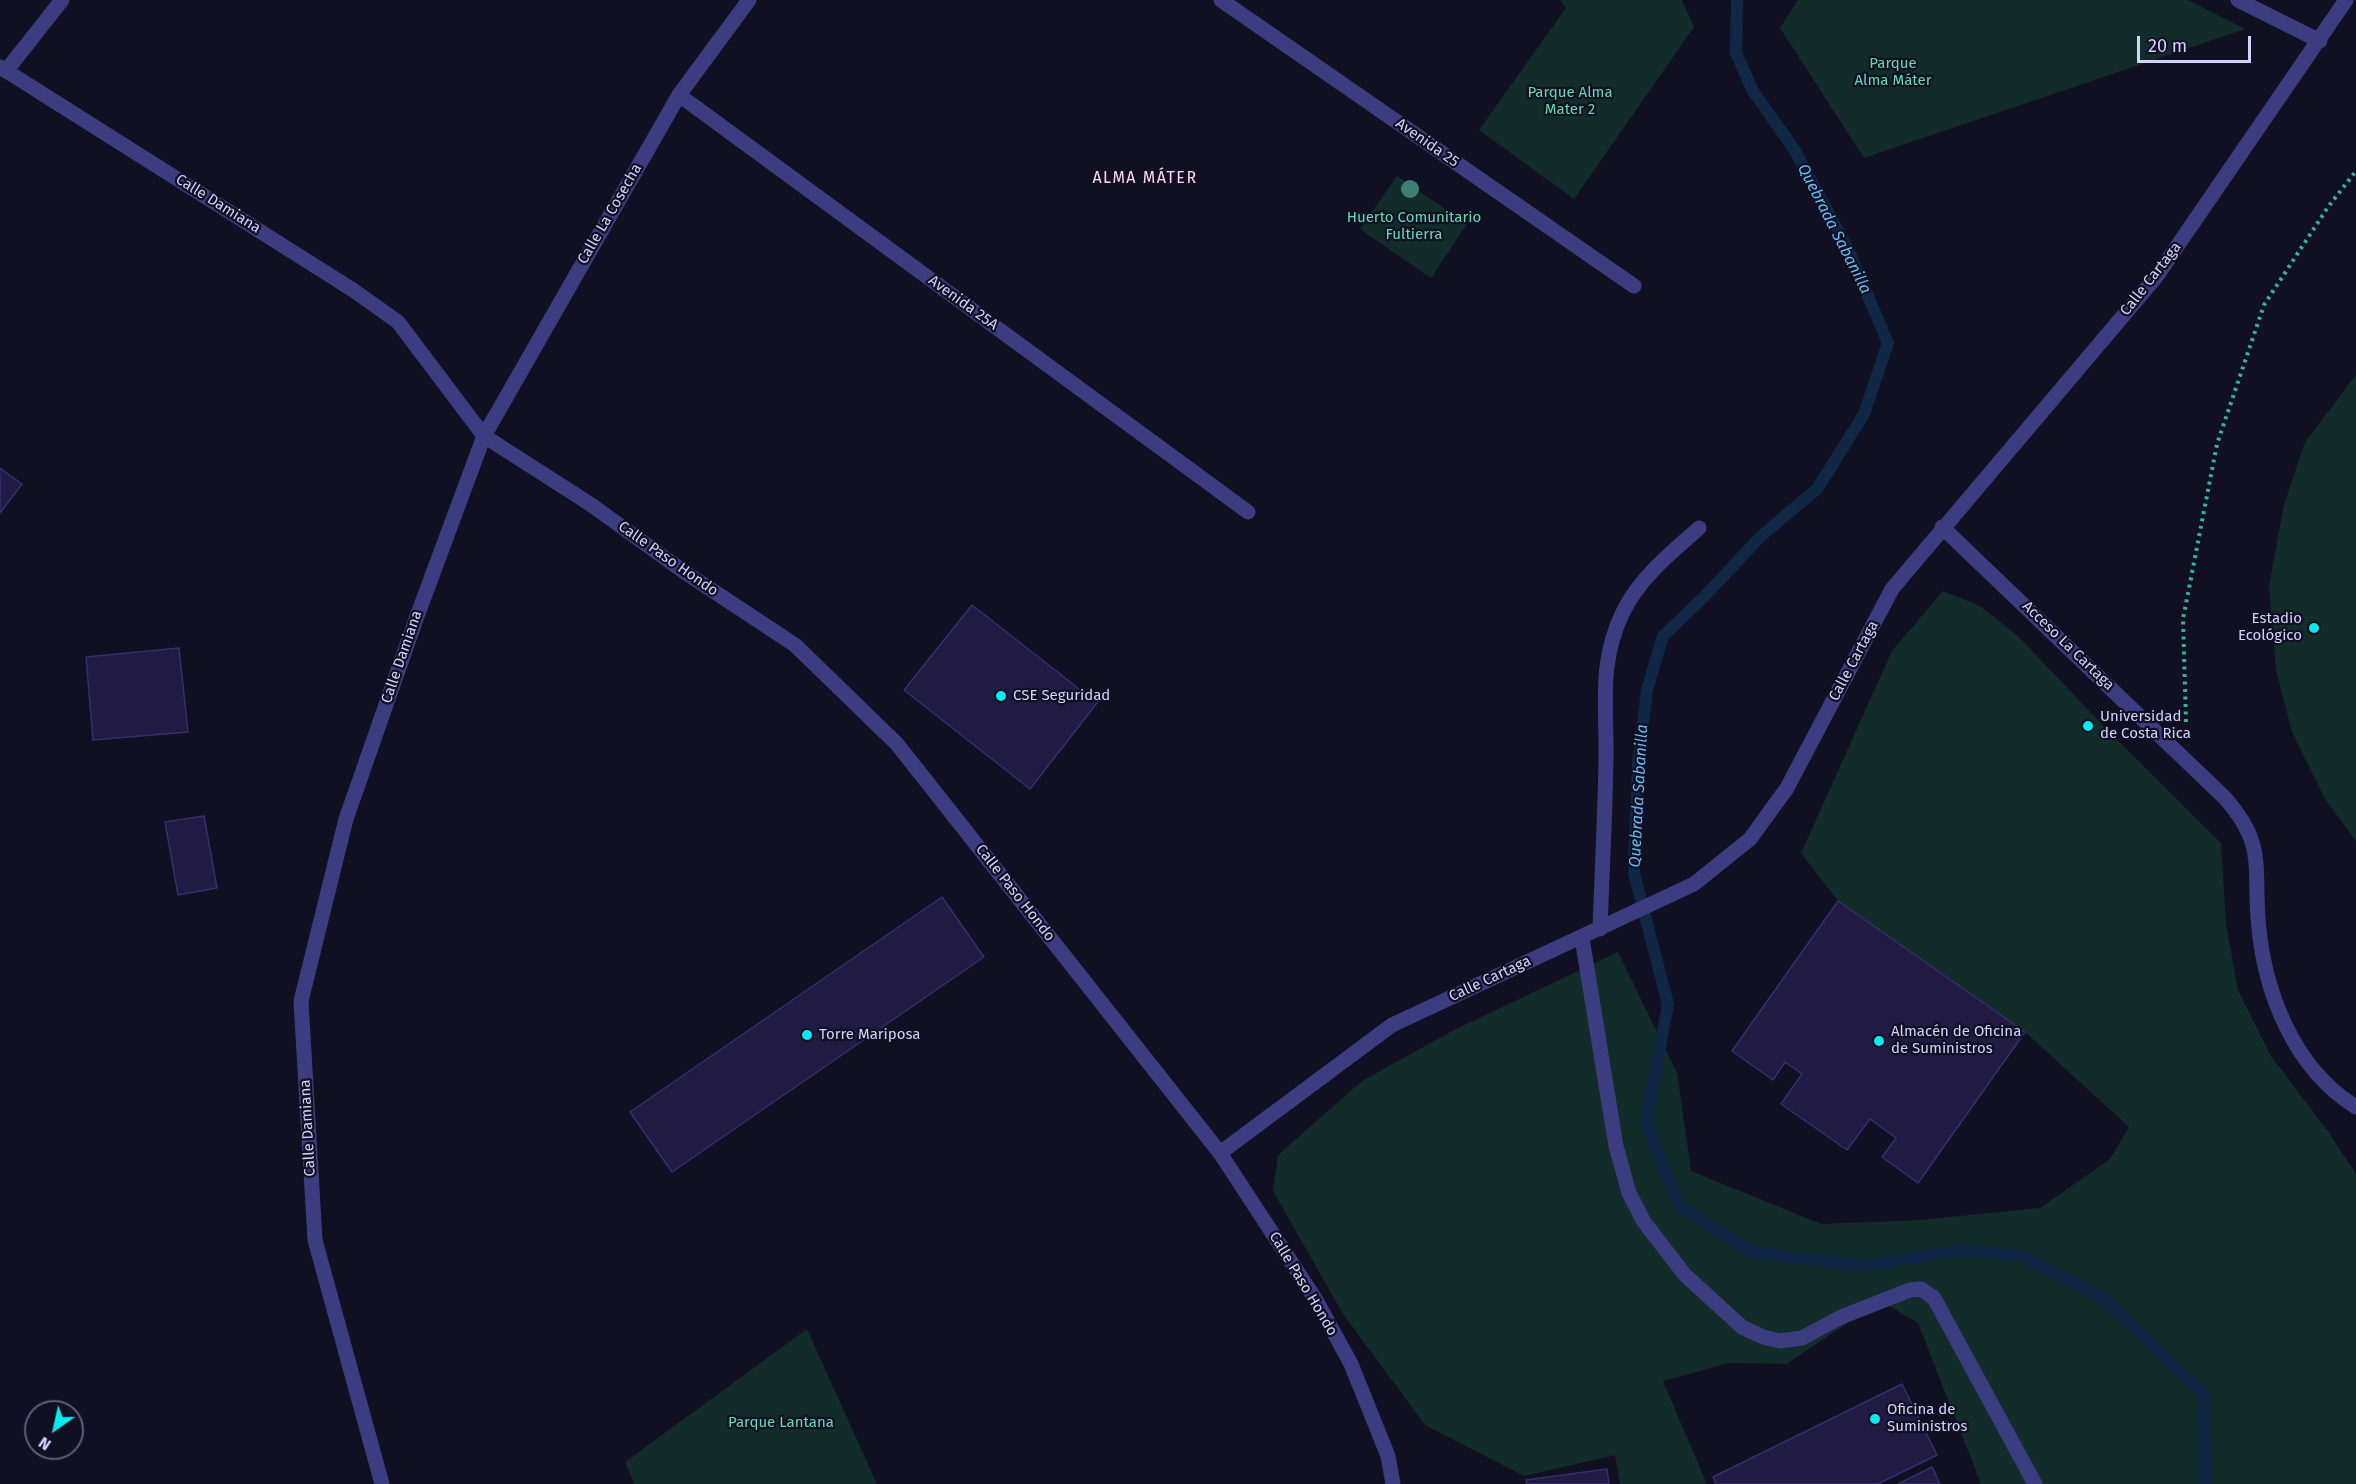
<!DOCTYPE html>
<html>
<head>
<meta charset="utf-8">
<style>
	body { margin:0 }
	#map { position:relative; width:2356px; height:1484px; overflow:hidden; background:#110f22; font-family:"Fira Sans",sans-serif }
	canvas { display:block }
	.north { position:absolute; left:24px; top:1400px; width:60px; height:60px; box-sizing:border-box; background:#110f22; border:2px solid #5f5d7a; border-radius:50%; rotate:214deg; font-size:16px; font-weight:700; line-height:24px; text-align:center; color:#d4d2fd }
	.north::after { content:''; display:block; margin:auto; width:21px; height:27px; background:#09e9f2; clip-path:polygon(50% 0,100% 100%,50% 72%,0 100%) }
	.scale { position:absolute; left:2137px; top:36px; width:114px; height:27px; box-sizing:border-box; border:3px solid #d4d2fd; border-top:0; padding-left:8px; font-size:18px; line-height:21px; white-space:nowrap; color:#d4d2fd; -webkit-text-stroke:4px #110f22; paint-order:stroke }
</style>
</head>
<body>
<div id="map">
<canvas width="2356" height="1484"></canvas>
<div class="north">N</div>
<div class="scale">20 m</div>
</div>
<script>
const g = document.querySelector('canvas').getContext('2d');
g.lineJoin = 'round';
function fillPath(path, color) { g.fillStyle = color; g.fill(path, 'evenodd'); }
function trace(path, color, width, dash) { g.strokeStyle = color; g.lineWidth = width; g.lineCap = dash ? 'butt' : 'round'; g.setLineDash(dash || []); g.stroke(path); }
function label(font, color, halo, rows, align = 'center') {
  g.font = font + ' "Fira Sans",sans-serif'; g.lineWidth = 4.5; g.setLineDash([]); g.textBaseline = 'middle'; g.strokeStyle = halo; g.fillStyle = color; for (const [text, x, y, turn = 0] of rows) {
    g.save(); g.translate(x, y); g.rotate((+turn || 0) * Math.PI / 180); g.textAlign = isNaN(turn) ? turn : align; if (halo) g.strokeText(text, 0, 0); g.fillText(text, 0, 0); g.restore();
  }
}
fillPath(new Path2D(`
	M 1560,0 L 1682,0 L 1694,27 L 1574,199 L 1479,130 L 1566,8 Z
	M 1798,0 L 2188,0 L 2245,29 L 1864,158 L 1780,28 Z
	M 1397,176 L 1467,224 L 1431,278 L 1360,229 Z
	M 2356,375 L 2356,841 L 2325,799 L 2292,732 L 2276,670 L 2269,586 L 2284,505 L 2305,442 Z
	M 1943,591 L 1980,606 L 2019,637 L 2114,737 L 2221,843 L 2226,924 L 2238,990 L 2271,1056 L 2327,1130 L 2356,1174 L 2356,1484 L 1981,1484 L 1918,1323 L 1881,1301 L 1786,1364 L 1729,1363 L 1663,1381 L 1707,1484 L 1620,1484 L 1615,1455 L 1524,1476 L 1425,1425 L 1343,1314 L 1273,1191 L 1278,1155 L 1362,1081 L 1454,1030 L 1618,952 L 1677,1073 L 1691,1171 L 1821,1224 L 1920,1220 L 2040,1208 L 2110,1159 L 2129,1127 L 2025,1032 L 1838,901 L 1801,853 L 1892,651 Z
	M 807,1329 L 877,1484 L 634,1484 L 625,1462 Z`), '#122c2a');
trace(new Path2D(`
	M 1737,0 L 1736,53 L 1753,91 L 1794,149 L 1848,249 L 1888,343 L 1864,414 L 1817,489 L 1761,536 L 1704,597 L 1663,636 L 1647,690 L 1638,763 L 1634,873 L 1668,1004 L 1646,1123 L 1680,1207 L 1751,1252 L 1861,1266 L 1960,1250 L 2023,1256 L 2103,1298 L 2203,1393 L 2206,1484`), '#102746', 12);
const building = new Path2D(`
	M 0,468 L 22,484 L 0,513 Z
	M 972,605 L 1097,703 L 1030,789 L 904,690 Z
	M 179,648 L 188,732 L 93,740 L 86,657 Z
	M 204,816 L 217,888 L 178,895 L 165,822 Z
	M 942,897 L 984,957 L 672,1172 L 630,1112 Z
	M 1838,901 L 2025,1032 L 1918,1183 L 1882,1157 L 1896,1138 L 1870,1119 L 1847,1150 L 1781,1104 L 1802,1074 L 1785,1062 L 1773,1080 L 1732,1051 Z
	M 1902,1384 L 1937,1455 L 1878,1484 L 1716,1484 L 1713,1477 Z
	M 1932,1467 L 1940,1484 L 1898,1484 Z
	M 1607,1469 L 1609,1484 L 1527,1484 L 1526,1480 Z`);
fillPath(building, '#211b43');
trace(building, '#372e6e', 1.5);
trace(new Path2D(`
	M 2186,722 L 2183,619 L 2217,444 L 2264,305 L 2328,207 L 2356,171`), '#33b0a1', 4, [3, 4.5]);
trace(new Path2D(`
	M 1582,938 L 1616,1146 L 1629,1193 L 1644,1222 L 1685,1275 L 1742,1327 L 1763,1337 L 1780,1341 L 1802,1338 L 1841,1317 L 1910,1290 L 1921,1289 L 1934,1298 L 2035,1484`), '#3b3d80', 15);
trace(new Path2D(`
	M 1221,0 L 1634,286
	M 2238,0 L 2320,41
	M 6,71 L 62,0
	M 679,95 L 1248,512
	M 484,436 L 590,504 L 683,571 L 795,645 L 897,744 L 1220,1153 L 1316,1300 L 1351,1364 L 1388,1456 L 1393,1484
	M 1942,527 L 2225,798 C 2265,844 2254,863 2258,918 C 2263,990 2293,1068 2356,1107
	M 1600,929 C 1602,873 1605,817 1606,760 C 1607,706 1598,664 1623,612 C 1640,577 1671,553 1699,528
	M 1220,1153 L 1392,1025 L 1694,884 L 1750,839 L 1787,788 L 1892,589 L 2156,277 L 2346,0`), '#3b3d80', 15);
trace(new Path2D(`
	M 0,67 L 353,290 L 398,322 L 484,436
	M 382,1484 L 315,1240 L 301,1001 L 346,819 L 416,619 L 484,436 L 679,95 L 749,0`), '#3b3d80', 15);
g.fillStyle = '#3d7f72';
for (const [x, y] of [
	[1410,189]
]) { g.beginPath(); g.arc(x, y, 9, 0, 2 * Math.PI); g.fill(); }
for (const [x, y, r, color] of [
	[2314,628,6,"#09e9f2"],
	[1001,696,6,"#09e9f2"],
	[2088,726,6,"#09e9f2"],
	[807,1035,6,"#09e9f2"],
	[1879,1041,6,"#09e9f2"],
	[1875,1419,6,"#09e9f2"]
]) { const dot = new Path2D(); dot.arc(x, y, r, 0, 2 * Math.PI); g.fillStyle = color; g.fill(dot); trace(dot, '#110f22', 2); }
label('15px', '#61dbb4', '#110f22', [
	["Parque",1893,64],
	["Alma Máter",1893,81],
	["Parque Alma",1570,93],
	["Mater 2",1570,110],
	["Huerto Comunitario",1414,218],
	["Fultierra",1414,235],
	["Parque Lantana",781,1423]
]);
label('15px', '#d4d2fd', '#110f22', [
	["Avenida 25",1427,143,35],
	["Calle Damiana",218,204,32],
	["Calle La Cosecha",610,214,-60],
	["Calle Cartaga",2151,279,-52],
	["Avenida 25A",963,303,36],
	["Calle Paso Hondo",668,559,35],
	["Acceso La Cartaga",2068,646,44],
	["Calle Damiana",402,657,-71],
	["Calle Cartaga",1854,661,-62],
	["Calle Paso Hondo",1015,893,52],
	["Calle Cartaga",1490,979,-25],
	["Calle Damiana",308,1128,-93],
	["Calle Paso Hondo",1303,1284,59]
]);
label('15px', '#d4d2fd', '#110f22', [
	["Estadio",2302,619,"right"],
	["Ecológico",2302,636,"right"],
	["CSE Seguridad",1013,696],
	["Universidad",2100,717],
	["de Costa Rica",2100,734],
	["Almacén de Oficina",1891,1032],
	["de Suministros",1891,1049],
	["Torre Mariposa",819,1035],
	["Oficina de",1887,1410],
	["Suministros",1887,1427]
], 'left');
g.letterSpacing = '1.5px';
label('16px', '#fdd4f1', '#110f22', [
	["ALMA MÁTER",1145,179]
]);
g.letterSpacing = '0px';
label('italic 16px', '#64bdf9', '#110f22', [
	["Quebrada Sabanilla",1834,229,63],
	["Quebrada Sabanilla",1639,796,-87]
]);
</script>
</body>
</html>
